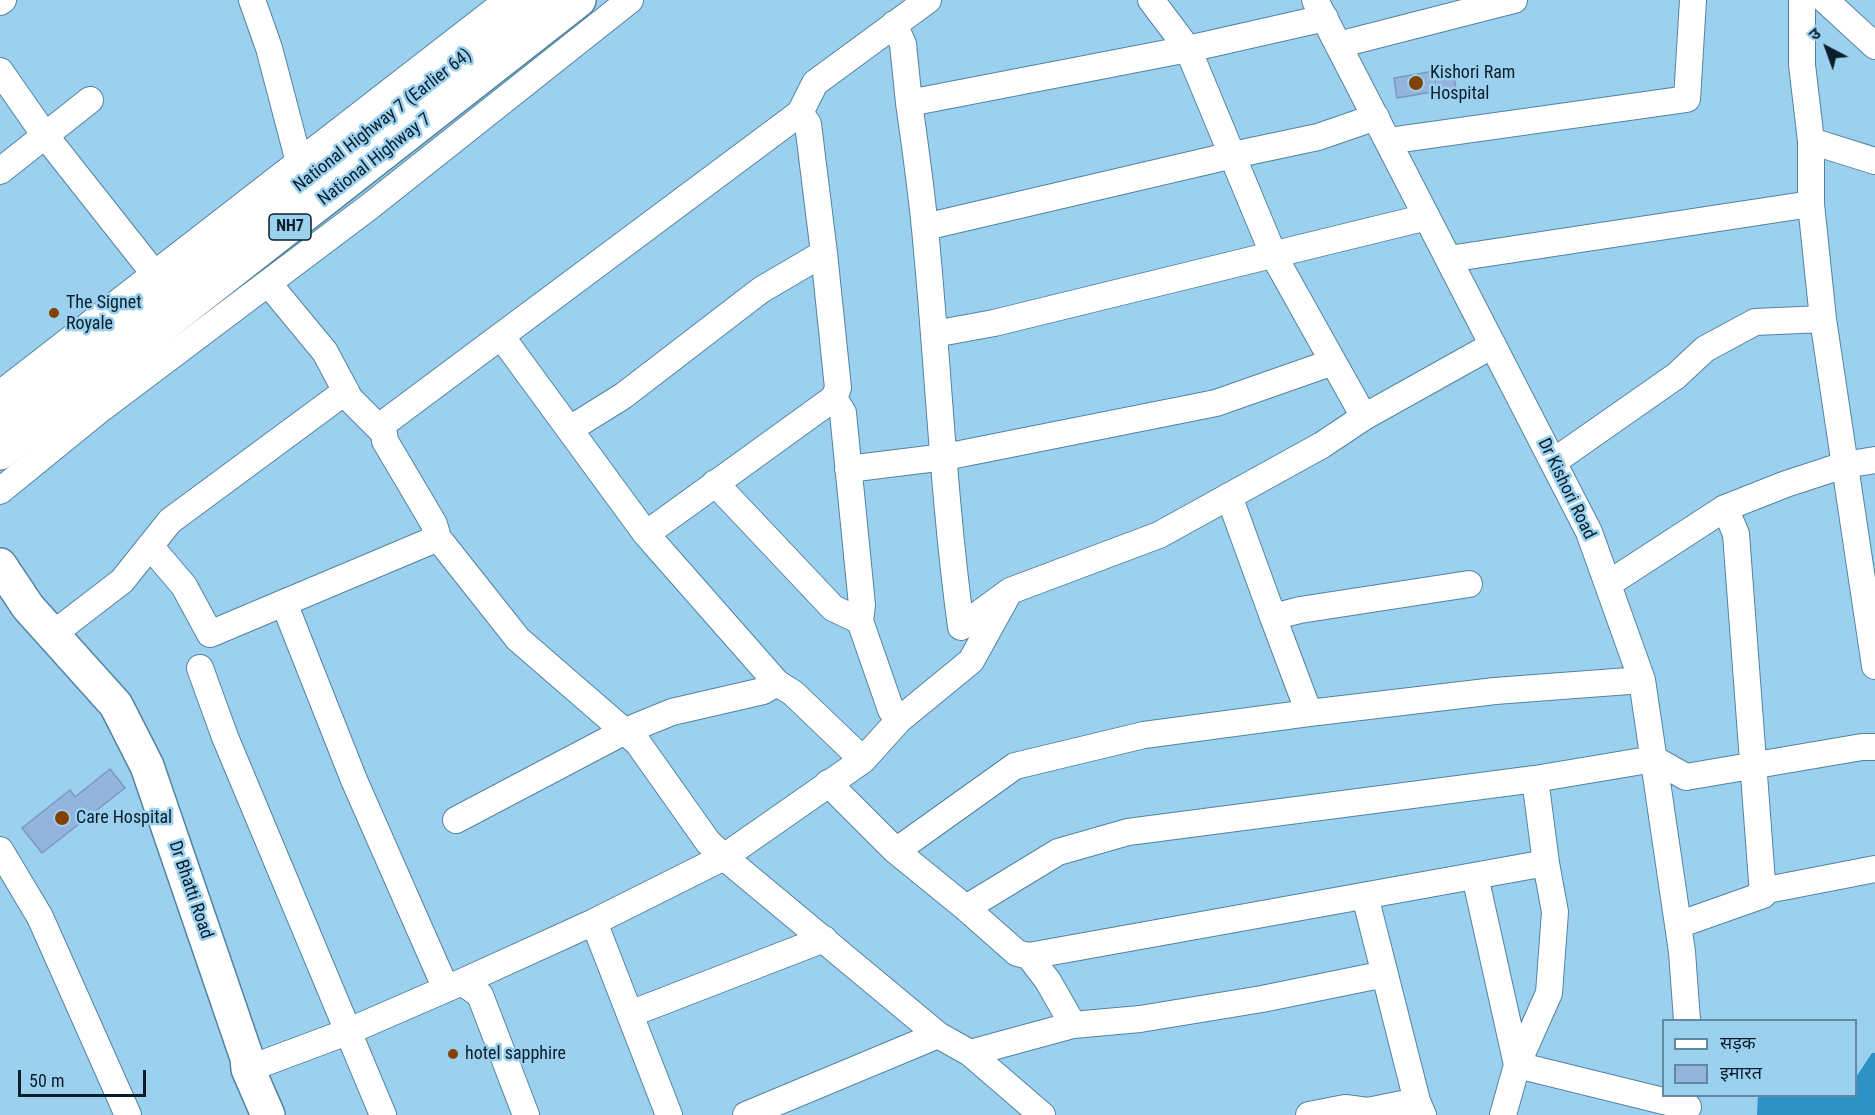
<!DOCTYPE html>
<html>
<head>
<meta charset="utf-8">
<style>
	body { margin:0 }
	#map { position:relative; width:1875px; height:1115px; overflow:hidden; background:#9cd0ef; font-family:"Roboto Condensed","Noto Sans Devanagari",sans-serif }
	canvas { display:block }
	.legend { position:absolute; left:1662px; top:1019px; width:195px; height:78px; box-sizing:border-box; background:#9cd0ef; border:2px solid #6189a0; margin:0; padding:8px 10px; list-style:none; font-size:18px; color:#091e2a }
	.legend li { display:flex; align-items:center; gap:12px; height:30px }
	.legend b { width:30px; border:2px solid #6189a0 }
	.north { position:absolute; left:1797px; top:18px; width:60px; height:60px; -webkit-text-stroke:4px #9cd0ef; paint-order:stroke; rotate:319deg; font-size:16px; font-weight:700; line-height:24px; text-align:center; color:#091e2a }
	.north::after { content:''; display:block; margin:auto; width:21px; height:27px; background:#091e2a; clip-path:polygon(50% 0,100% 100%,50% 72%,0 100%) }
	.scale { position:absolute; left:18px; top:1070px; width:128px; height:27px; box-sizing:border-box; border:3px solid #091e2a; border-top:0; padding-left:8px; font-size:18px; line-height:21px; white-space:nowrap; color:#091e2a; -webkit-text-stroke:4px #9cd0ef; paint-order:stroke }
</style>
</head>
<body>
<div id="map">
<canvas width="1875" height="1115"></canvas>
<ul class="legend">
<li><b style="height:8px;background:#fff"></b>सड़क</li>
<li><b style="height:16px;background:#94b4de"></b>इमारत</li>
</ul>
<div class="north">उ</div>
<div class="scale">50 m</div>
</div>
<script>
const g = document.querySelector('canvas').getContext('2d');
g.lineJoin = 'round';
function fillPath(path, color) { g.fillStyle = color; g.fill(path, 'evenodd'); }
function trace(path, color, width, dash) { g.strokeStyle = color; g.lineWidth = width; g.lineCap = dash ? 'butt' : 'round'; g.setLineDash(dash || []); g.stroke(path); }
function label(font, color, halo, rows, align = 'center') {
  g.font = font + ' "Roboto Condensed",sans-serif'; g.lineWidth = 5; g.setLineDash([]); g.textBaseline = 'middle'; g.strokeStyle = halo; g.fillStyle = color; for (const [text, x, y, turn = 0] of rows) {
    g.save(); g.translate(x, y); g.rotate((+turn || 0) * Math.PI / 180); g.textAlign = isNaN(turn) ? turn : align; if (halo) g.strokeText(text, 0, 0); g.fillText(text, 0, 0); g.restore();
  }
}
fillPath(new Path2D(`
	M 1872,1053 L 1875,1053 L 1875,1115 L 1757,1115 L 1758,1096 L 1856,1096 L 1856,1077 Z`), '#2f92c5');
const building = new Path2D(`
	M 1452,68 L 1456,88 L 1397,98 L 1394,78 Z
	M 110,769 L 125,788 L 42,853 L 22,828 L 70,790 L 75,797 Z`);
fillPath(building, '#94b4de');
trace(building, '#7998c1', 1.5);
const minor = new Path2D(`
	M 252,0 L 269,48 L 299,162
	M 1151,0 L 1188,49 L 1274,256 L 1364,417
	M 1315,0 L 1589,532 L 1642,680 L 1682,952 L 1687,1020
	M 1802,0 L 1802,65 L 1811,141 L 1811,204 L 1823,319 L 1875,666
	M 1825,0 L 1875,46
	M 0,2 L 3,0
	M 894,24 L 903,44 L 909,103 L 1188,49 L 1325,18
	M 1338,45 L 1514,0
	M 0,71 L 44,134 L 164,286
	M 909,103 C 915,145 921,187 925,229 C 938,362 943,495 961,627 L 1010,591 L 1159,535 L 1322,445 L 1364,417 L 1493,345
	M 1388,141 L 1687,99 L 1693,0
	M 1811,141 L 1875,161
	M 0,171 L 90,100
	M 925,227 L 1233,155 L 1318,137 L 1376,117
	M 1449,259 L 1811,204
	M 268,283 L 325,352 L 350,399 L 384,433 L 385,441 L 434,524 L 438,538 L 518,639 L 638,743 L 708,842 L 724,857 L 938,1035 L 970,1053 L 1042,1115
	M 934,334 L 994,323 L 1427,217
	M 501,336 L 646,534 L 777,683 L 793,693 L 863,760
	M 0,394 L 508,0
	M 834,398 L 843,413 L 862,605 L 860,621 L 891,710 L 899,720
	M 379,427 L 800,113 L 815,83 L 928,0
	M 570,429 L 623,396 L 761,290 L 824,253
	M 1553,462 L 1676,376 L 1705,349 L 1755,322 L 1823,319
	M 848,469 L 945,457 L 1216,403 L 1333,362
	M 715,483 L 833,608 L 860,621
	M 0,491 L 102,408 L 369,207 L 630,0
	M 1229,496 L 1273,617
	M 1725,508 L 1736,534 L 1763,895
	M 646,534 L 834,398 L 838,388 L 824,253 L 808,124 L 800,113
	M 150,546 L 184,586 L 210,634 L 438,538
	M 1608,584 L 1725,508 L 1786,484 L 1844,465 L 1875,460
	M 284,603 L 354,780 L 446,989
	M 53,634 L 122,581 L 170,521 L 346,391
	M 200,668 L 225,737 L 383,1115
	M 1309,713 L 1273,617 L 1300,610 L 1469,584
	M 828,783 L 896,851 L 966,908 L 1017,953 L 1029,956 L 1546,863
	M 456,820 L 623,732 L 672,712 L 763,691 L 777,683
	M 0,850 L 40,917 L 128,1115
	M 896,851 L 1015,766 L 1144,735 L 1309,713 L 1495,691 L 1642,680
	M 1475,876 L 1517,1065
	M 1365,896 L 1417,1101
	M 966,908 L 1058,852 L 1128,832 L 1535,779 L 1654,759 L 1686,777 L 1862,747 L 1875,747
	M 594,922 L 669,1115
	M 1678,925 L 1763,895 L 1767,890 L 1875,869
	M 1029,956 L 1048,981 L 1073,1025
	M 462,982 L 480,995 L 526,1115
	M 630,1014 L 824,939
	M 970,1053 L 1073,1025 L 1140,1019 L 1262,999 L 1385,974
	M 1517,1065 L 1549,993 L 1555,912 L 1546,863 L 1535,779
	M 248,1069 L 347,1032 L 462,982 L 594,922 L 724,857 L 863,760 L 899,720 L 971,661 L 1007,596
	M 746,1115 L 938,1035
	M 1309,1115 L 1345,1108 L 1368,1111 L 1417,1101 L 1423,1115
	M 1503,1115 L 1517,1065 L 1688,1107`);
const major = new Path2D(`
	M 0,565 L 28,607 L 116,705 L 147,766 L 247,1058 L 248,1069 L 268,1115`);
const highway = new Path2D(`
	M 0,417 L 539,0
	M 0,453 L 579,0`);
trace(minor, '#5284a1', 28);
trace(major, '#5284a1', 36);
trace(highway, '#5284a1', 36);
trace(minor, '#fff', 26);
trace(major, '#fff', 33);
trace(highway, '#fff', 33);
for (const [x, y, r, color] of [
	[1416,83,8,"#824205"],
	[54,313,6,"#824205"],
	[62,818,8,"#824205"],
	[453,1054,6,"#824205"]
]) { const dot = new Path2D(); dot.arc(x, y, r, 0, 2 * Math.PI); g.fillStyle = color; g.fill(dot); trace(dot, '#9cd0ef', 2); }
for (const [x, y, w] of [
	[290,227,42]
]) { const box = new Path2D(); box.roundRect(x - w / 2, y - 13, w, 26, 4.5); g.fillStyle = '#9cd0ef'; g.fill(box); trace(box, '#091e2a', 1.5); }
label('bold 16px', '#091e2a', null, [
	["NH7",290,227]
]);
label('18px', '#091e2a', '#9cd0ef', [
	["Kishori Ram",1430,73],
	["Hospital",1430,94],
	["The Signet",66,303],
	["Royale",66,324],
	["Care Hospital",76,818],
	["hotel sapphire",465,1054]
], 'left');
label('18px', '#091e2a', '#9cd0ef', [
	["National Highway 7 (Earlier 64)",383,121,-38],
	["National Highway 7",375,160,-38],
	["Dr Kishori Road",1566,489,64],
	["Dr Bhatti Road",190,890,71]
]);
</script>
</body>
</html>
